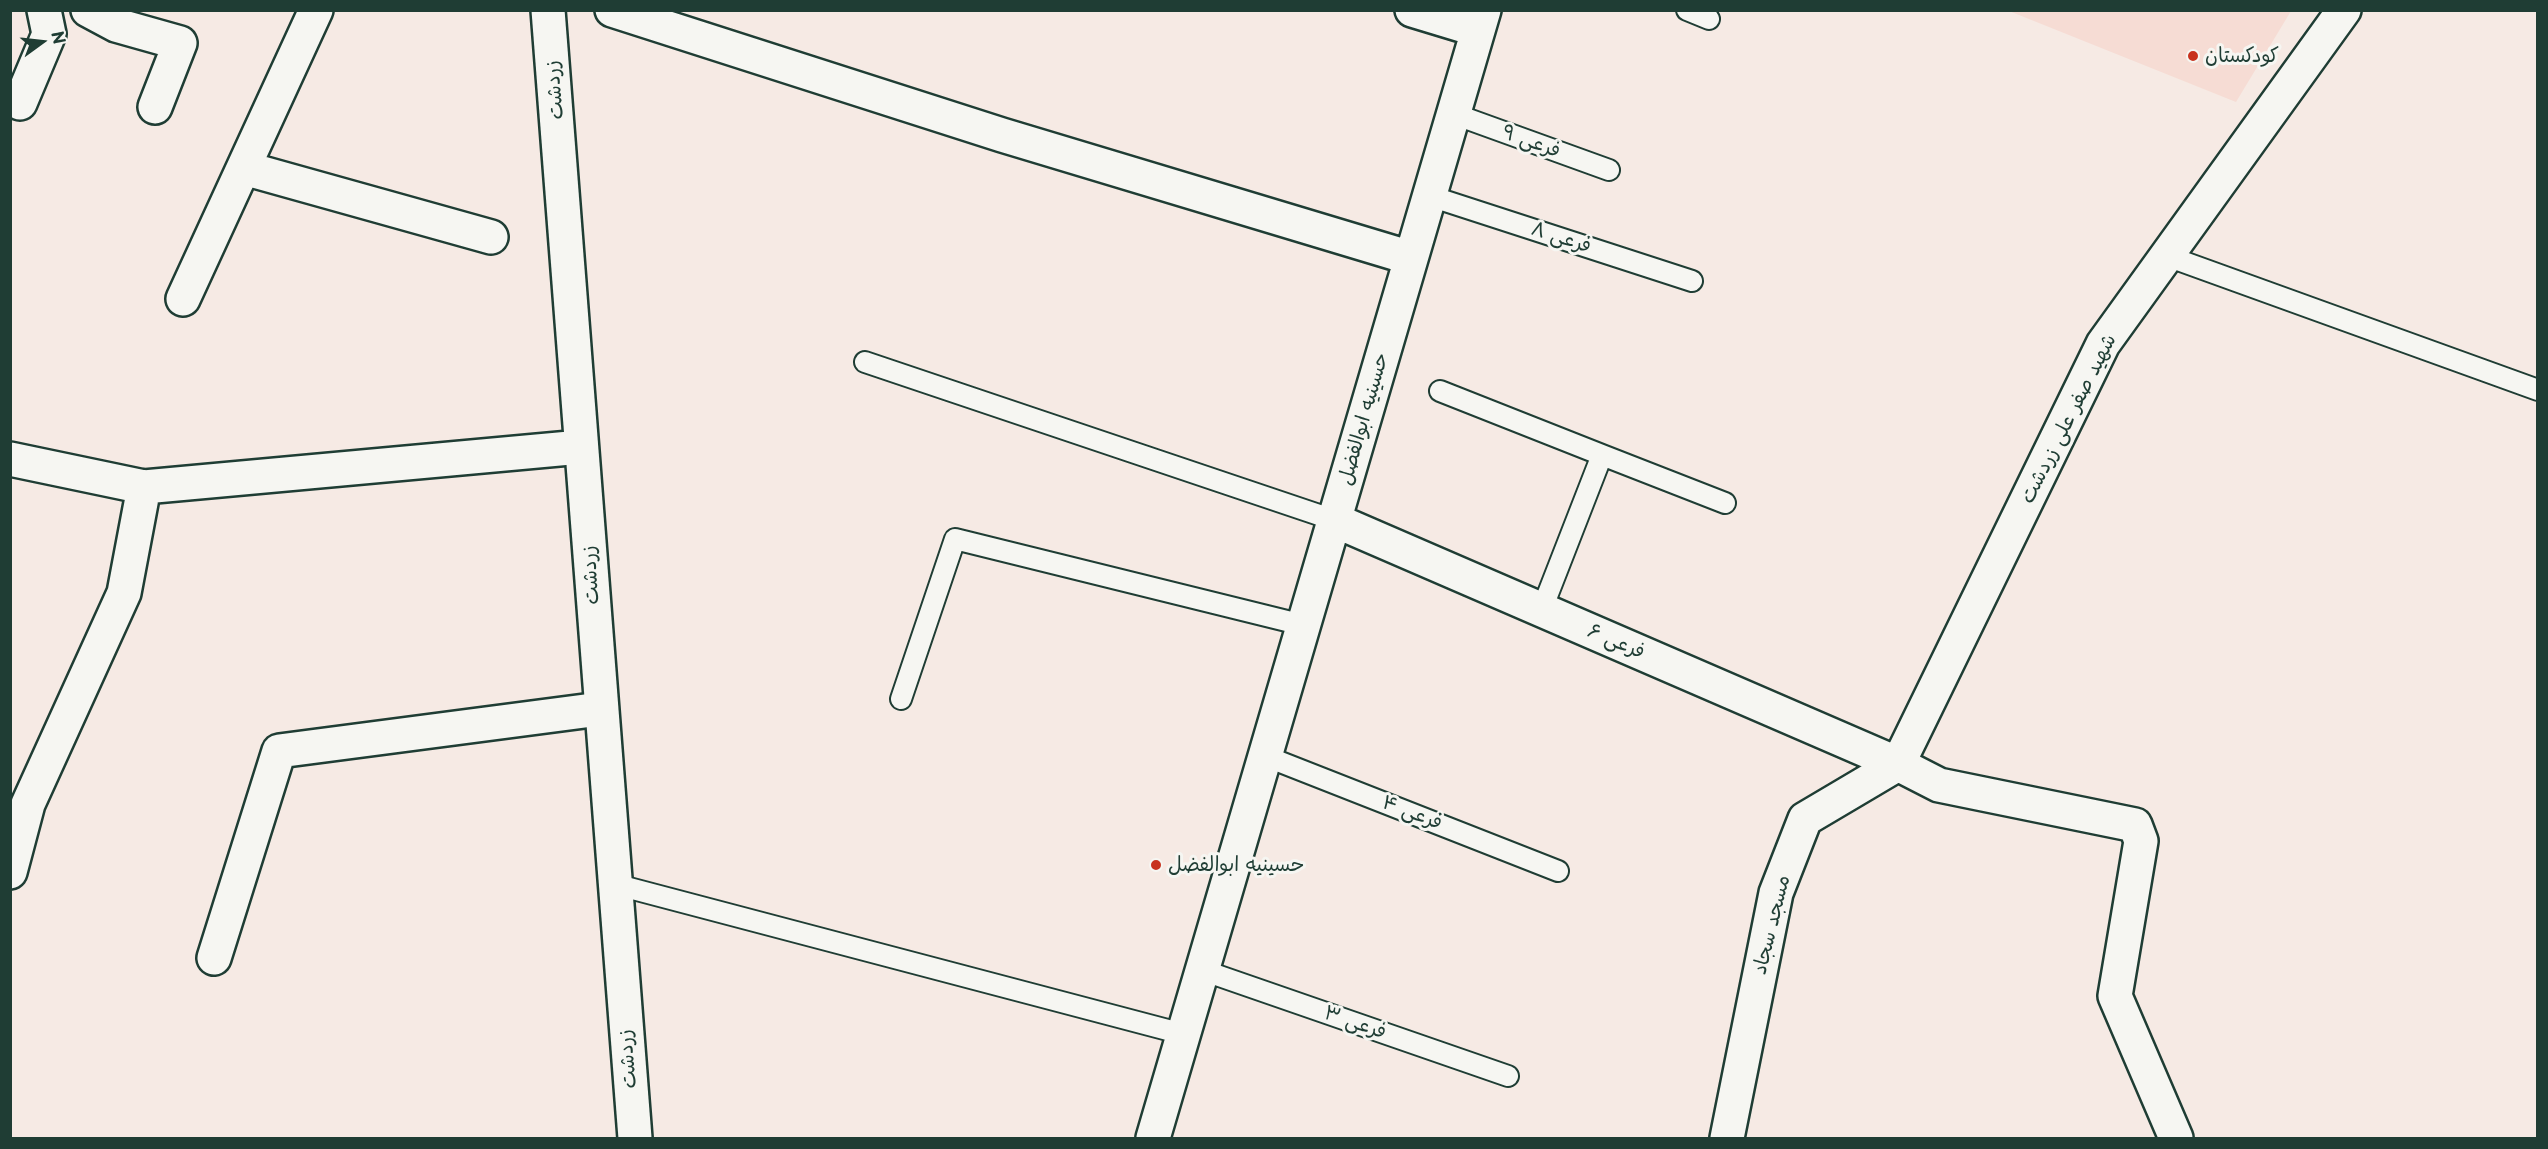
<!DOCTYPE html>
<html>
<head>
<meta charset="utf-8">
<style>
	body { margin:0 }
	#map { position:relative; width:2548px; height:1149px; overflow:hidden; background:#f6eae4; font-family:"Playpen Sans",sans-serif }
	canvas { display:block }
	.frame { position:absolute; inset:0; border:12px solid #1f3d34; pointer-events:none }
	.north { position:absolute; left:12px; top:12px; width:60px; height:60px; -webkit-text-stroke:4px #f6f6f2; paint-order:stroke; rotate:75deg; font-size:16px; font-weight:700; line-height:24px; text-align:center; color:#1f3d34 }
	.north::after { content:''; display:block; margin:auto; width:21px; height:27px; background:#1f3d34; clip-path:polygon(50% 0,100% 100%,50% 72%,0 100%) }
</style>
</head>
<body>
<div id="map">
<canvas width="2548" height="1149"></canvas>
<div class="frame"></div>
<div class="north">N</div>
</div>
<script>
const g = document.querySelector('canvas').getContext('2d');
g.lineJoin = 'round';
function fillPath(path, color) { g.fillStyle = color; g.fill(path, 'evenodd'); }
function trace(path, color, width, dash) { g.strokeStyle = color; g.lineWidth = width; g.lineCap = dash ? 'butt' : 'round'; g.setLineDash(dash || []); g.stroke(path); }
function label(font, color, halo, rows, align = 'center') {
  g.font = font + ' "Playpen Sans","Playpen Sans Arabic",sans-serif'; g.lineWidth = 6; g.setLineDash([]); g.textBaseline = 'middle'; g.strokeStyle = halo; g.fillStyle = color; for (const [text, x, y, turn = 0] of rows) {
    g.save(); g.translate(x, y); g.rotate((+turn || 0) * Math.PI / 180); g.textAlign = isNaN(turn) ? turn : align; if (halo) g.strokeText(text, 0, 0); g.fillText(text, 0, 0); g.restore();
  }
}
fillPath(new Path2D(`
	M 2009,11 L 2291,11 L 2236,102 Z`), '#f6dcd4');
const lane = new Path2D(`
	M 1687,10 L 1709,19
	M 1454,114 L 1609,170
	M 1430,196 L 1692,281
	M 2167,256 L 2538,390
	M 865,362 L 1334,520
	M 1440,391 L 1602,455
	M 1542,609 L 1602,455 L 1725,503
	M 901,699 L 955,539 L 1303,625
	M 1265,756 L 1558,871
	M 614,884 L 1183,1034
	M 1202,970 L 1508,1076`);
const street = new Path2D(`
	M 88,10 L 116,25 L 180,43 L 155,107
	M 612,10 L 1002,135 L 1411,258
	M 1412,10 L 1478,30
	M 20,103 L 49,34 L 44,10
	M 244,168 L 491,237
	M 183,299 L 316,10
	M 10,459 L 144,487 L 581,447
	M 1334,520 L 1898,764 L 1939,785 L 2135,825 L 2141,841 L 2115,996 L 2176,1138
	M 1898,764 L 2103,344 L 2344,10
	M 10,872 L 28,804 L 124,593 L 144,487
	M 214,958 L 279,751 L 600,709
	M 1153,1138 L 1484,10
	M 1727,1138 L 1776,893 L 1805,819 L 1898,764`);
const secondary = new Path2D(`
	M 548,10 L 635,1138`);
trace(lane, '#1f3d34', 24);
trace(street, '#1f3d34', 38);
trace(secondary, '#1f3d34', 38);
trace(lane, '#f6f6f2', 20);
trace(street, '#f6f6f2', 33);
trace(secondary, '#f6f6f2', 33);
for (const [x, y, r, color] of [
	[2193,56,6,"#c8321e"],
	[1156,865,6,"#c8321e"]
]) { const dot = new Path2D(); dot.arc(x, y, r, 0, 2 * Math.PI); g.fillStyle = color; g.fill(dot); trace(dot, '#f6f6f2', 2); }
label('20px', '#1f3d34', '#f6f6f2', [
	["کودکستان",2205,56],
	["حسینیه ابوالفضل",1168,865]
], 'left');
label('20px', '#1f3d34', '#f6f6f2', [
	["زردشت",555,90,-95],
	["فرعی ۹",1531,142,20],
	["فرعی ۸",1561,238,18],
	["حسینیه ابوالفضل",1364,419,-74],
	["شهید صفر علی زردشت",2069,419,-63],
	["زردشت",591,575,-94],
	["فرعی ۶",1616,642,23],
	["فرعی ۴",1412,813,21],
	["مسجد سجاد",1772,925,-76],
	["فرعی ۳",1355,1023,19],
	["زردشت",628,1059,-95]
]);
</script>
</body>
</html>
